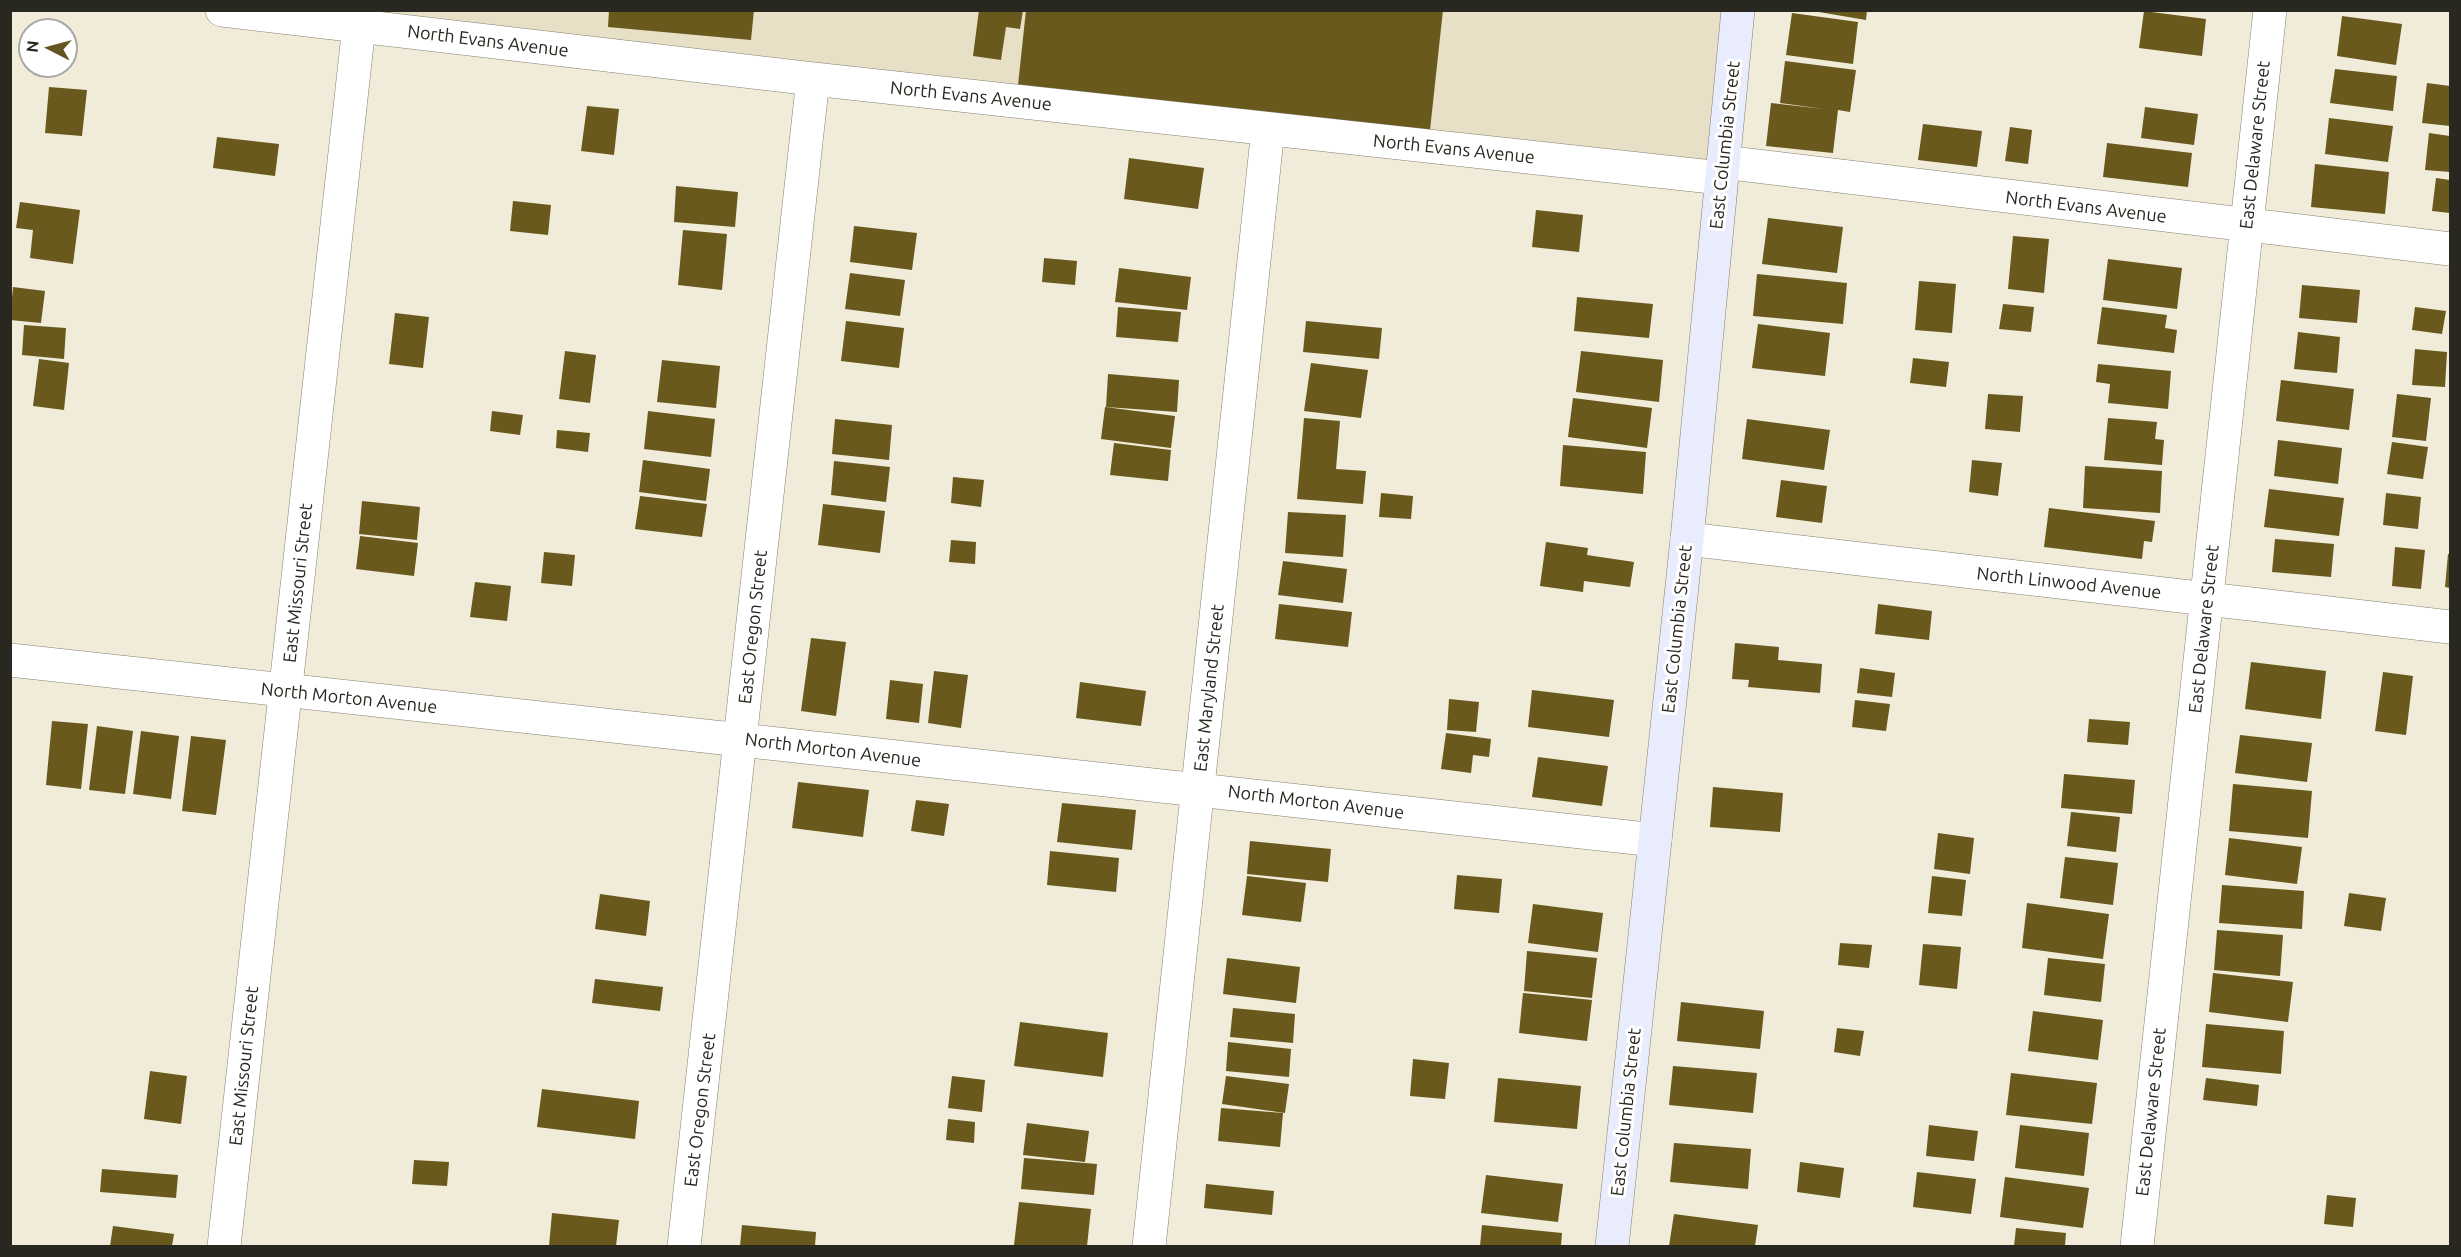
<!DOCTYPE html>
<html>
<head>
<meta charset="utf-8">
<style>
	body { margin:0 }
	#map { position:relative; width:2461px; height:1257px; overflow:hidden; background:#f0ecd9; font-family:Ubuntu,sans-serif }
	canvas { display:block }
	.frame { position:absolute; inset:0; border:12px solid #282720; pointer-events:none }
	.north { position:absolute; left:18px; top:18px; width:60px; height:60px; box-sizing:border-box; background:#fff; border:2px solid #a9a9a6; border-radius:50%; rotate:276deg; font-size:16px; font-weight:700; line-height:24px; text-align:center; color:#282720 }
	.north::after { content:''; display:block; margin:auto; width:21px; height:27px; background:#665523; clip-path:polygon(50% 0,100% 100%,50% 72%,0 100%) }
</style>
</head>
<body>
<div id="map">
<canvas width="2461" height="1257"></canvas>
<div class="frame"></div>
<div class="north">N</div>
</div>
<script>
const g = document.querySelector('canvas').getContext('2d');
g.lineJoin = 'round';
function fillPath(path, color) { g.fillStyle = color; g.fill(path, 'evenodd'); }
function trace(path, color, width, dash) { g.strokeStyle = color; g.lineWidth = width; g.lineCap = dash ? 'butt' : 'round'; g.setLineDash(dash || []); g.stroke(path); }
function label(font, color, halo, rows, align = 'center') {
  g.font = font + ' Ubuntu,sans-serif'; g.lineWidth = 6; g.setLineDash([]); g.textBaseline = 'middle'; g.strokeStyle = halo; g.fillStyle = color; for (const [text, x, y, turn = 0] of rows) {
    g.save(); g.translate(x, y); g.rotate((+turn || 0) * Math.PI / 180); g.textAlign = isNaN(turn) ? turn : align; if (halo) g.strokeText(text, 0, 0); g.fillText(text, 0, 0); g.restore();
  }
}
fillPath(new Path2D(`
	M 294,11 L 1740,11 L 1721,178 Z`), '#e7e0c7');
fillPath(new Path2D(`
	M 609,10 L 754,10 L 751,40 L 608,27 Z
	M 979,10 L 1023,10 L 1020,29 L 1006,27 L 1001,60 L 973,56 Z
	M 1026,10 L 1443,10 L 1430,130 L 1018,85 Z
	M 1807,10 L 1867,10 L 1866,20 Z
	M 2144,11 L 2206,19 L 2202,56 L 2139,48 Z
	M 1792,13 L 1858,22 L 1853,64 L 1786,55 Z
	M 2342,16 L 2402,24 L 2396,65 L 2337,56 Z
	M 1785,61 L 1856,70 L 1850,112 L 1838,110 L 1833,153 L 1766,146 L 1771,103 L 1824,109 L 1780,103 Z
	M 2335,69 L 2397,76 L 2393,111 L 2330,103 Z
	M 2427,83 L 2450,86 L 2450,126 L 2422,123 Z
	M 49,87 L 87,90 L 82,136 L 45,133 Z
	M 587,106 L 619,109 L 614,155 L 581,151 Z
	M 2145,107 L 2198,114 L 2194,145 L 2141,138 Z
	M 2329,118 L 2393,126 L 2388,162 L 2325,154 Z
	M 1923,124 L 1982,131 L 1977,167 L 1918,160 Z
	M 2010,127 L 2032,130 L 2028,164 L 2005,161 Z
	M 2429,133 L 2450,136 L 2450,172 L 2425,170 Z
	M 217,137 L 279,144 L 275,176 L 213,168 Z
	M 2107,143 L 2192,153 L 2188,187 L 2103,177 Z
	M 1129,158 L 1204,168 L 1198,209 L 1124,199 Z
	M 2315,164 L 2389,172 L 2385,214 L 2311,207 Z
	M 2436,178 L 2450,180 L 2450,213 L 2432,211 Z
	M 676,186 L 738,192 L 735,227 L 674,222 Z
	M 513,201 L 551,205 L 548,235 L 510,231 Z
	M 20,202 L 80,210 L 73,264 L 30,258 L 33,230 L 16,228 Z
	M 1536,210 L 1583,215 L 1579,252 L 1532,247 Z
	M 1768,218 L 1843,227 L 1837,273 L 1762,264 Z
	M 854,226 L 917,233 L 912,270 L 850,262 Z
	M 683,230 L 727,234 L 722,290 L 678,285 Z
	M 2013,236 L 2049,239 L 2044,293 L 2008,289 Z
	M 1044,258 L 1077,261 L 1075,285 L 1042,282 Z
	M 2108,259 L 2182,268 L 2177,309 L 2103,300 Z
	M 1119,268 L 1191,277 L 1187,310 L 1115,302 Z
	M 850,273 L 905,280 L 900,316 L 845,309 Z
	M 1757,274 L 1847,283 L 1843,324 L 1753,316 Z
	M 1919,281 L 1956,284 L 1952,333 L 1915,330 Z
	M 2302,285 L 2360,290 L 2357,323 L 2299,318 Z
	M 13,287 L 45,291 L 41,323 L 10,320 Z
	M 1577,297 L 1653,304 L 1649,338 L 1574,331 Z
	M 2003,304 L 2034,307 L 2031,332 L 1999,329 Z
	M 1118,307 L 1181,312 L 1178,342 L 1116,337 Z
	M 2102,307 L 2167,315 L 2165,328 L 2177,330 L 2174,353 L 2097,344 Z
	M 2415,307 L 2446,311 L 2442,334 L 2412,330 Z
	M 395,313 L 429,317 L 423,368 L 389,364 Z
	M 846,321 L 904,328 L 899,368 L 841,361 Z
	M 1306,321 L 1382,328 L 1379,359 L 1303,352 Z
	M 1758,324 L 1830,333 L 1825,376 L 1752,368 Z
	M 24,325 L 66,328 L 64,359 L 22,355 Z
	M 2298,332 L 2340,337 L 2337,373 L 2294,369 Z
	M 2415,349 L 2447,352 L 2445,387 L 2412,385 Z
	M 565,351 L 596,355 L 590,403 L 559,399 Z
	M 1581,351 L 1663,360 L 1659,402 L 1576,392 Z
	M 1913,358 L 1949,362 L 1946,387 L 1910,383 Z
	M 39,359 L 69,363 L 64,410 L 33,406 Z
	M 662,360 L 720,366 L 716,408 L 657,402 Z
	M 1311,363 L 1368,370 L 1361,418 L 1304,411 Z
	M 2098,364 L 2171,371 L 2168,409 L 2108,403 L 2110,384 L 2096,382 Z
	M 1108,374 L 1179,380 L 1177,412 L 1106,407 Z
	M 2281,380 L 2354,389 L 2349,430 L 2276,421 Z
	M 1988,394 L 2023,396 L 2020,432 L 1985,429 Z
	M 2397,394 L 2431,398 L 2426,441 L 2392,437 Z
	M 1573,398 L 1652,408 L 1647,448 L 1568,437 Z
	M 1105,407 L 1175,416 L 1171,448 L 1101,439 Z
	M 492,411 L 523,415 L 520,435 L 490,431 Z
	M 648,411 L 715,419 L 711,457 L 644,449 Z
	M 1304,418 L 1340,421 L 1336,469 L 1366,471 L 1363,504 L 1297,499 Z
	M 2108,418 L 2157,422 L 2155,439 L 2164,440 L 2162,465 L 2104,460 Z
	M 835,419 L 892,425 L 889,460 L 832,454 Z
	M 1747,419 L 1830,430 L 1824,470 L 1742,459 Z
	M 557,430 L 590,433 L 588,452 L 556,448 Z
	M 2278,440 L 2342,448 L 2338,484 L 2274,476 Z
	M 2392,442 L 2428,447 L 2423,479 L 2387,474 Z
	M 1114,443 L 1171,450 L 1168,481 L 1110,475 Z
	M 1563,445 L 1646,452 L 1643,494 L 1560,486 Z
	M 643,460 L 710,469 L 706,501 L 639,492 Z
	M 1972,460 L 2002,463 L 1998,496 L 1969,492 Z
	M 834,461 L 890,467 L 886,502 L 831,495 Z
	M 2085,466 L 2162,471 L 2160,513 L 2083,508 Z
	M 953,477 L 984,480 L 981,507 L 951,503 Z
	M 1781,480 L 1827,486 L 1822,523 L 1776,517 Z
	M 2269,489 L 2344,498 L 2339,536 L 2264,527 Z
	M 1381,493 L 1413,496 L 1411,519 L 1379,517 Z
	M 2386,493 L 2421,497 L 2418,529 L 2383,525 Z
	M 640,496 L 707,504 L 702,537 L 635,529 Z
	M 362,501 L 420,507 L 417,540 L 359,534 Z
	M 823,504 L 885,511 L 880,553 L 818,545 Z
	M 2049,508 L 2155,521 L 2152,542 L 2144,541 L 2142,559 L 2044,547 Z
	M 1288,512 L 1346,515 L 1343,557 L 1285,553 Z
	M 360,536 L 418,543 L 414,576 L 356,569 Z
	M 2275,539 L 2334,544 L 2331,577 L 2272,572 Z
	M 951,540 L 976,542 L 975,564 L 949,562 Z
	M 1546,542 L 1588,548 L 1587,555 L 1634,562 L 1630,587 L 1584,581 L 1583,592 L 1540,586 Z
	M 2395,547 L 2425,550 L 2421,589 L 2392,586 Z
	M 544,552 L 575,555 L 572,586 L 541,583 Z
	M 2448,554 L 2450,554 L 2450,588 L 2445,587 Z
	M 1283,561 L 1347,569 L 1343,603 L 1278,595 Z
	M 475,582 L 511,586 L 507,621 L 470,617 Z
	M 1279,604 L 1352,612 L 1348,647 L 1275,639 Z
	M 1878,604 L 1932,611 L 1929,640 L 1875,634 Z
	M 811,638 L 846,642 L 836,716 L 801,711 Z
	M 1735,643 L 1779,647 L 1778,660 L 1822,664 L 1820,693 L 1748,687 L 1749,680 L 1732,679 Z
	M 2251,662 L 2326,671 L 2321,719 L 2245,709 Z
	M 1860,668 L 1895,673 L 1892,697 L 1857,693 Z
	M 934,671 L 968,675 L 961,728 L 928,723 Z
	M 2383,672 L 2413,676 L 2406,735 L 2375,731 Z
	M 890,680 L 923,684 L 919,723 L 886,719 Z
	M 1080,682 L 1146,691 L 1141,726 L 1076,718 Z
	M 1532,690 L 1614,700 L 1609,737 L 1528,727 Z
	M 1449,699 L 1479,702 L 1476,732 L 1447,730 Z
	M 1855,700 L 1890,704 L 1886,731 L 1852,727 Z
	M 2089,719 L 2130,722 L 2128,745 L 2087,742 Z
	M 52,721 L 88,724 L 81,789 L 46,785 Z
	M 97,726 L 133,731 L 125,794 L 89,790 Z
	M 141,731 L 179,736 L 171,799 L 133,794 Z
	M 1446,733 L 1491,739 L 1489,757 L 1473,755 L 1471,773 L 1441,769 Z
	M 2240,735 L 2312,743 L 2307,782 L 2235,773 Z
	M 191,736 L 226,740 L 216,815 L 182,811 Z
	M 1538,757 L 1608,766 L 1602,806 L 1532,797 Z
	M 2064,774 L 2135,780 L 2132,814 L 2061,808 Z
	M 798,782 L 869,790 L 863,837 L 792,828 Z
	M 2233,784 L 2312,791 L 2308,838 L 2229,831 Z
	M 1713,787 L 1783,793 L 1780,832 L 1710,827 Z
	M 916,800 L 949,804 L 944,836 L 911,831 Z
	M 1062,803 L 1136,810 L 1132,850 L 1057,842 Z
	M 2071,812 L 2120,817 L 2116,852 L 2067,846 Z
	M 1938,833 L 1974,838 L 1970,874 L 1934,869 Z
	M 2229,838 L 2302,847 L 2297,884 L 2225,875 Z
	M 1250,841 L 1331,849 L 1328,882 L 1247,874 Z
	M 1050,851 L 1119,858 L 1116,892 L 1047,885 Z
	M 2065,857 L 2118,863 L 2113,905 L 2060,898 Z
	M 1457,875 L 1502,879 L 1499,913 L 1454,909 Z
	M 1247,876 L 1306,883 L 1301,922 L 1242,915 Z
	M 1932,876 L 1966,880 L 1962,916 L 1928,913 Z
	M 2222,885 L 2304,891 L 2302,929 L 2219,923 Z
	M 2349,893 L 2386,898 L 2381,931 L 2344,926 Z
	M 600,894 L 650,901 L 646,936 L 595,929 Z
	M 2027,903 L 2109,914 L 2103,959 L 2022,948 Z
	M 1533,904 L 1603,913 L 1598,952 L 1528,943 Z
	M 2217,930 L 2283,935 L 2280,976 L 2214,970 Z
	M 1840,943 L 1872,945 L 1869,968 L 1838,965 Z
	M 1923,944 L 1961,947 L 1957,989 L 1919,985 Z
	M 1527,951 L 1597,958 L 1592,998 L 1524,991 Z
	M 1227,958 L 1300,967 L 1296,1003 L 1223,994 Z
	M 2048,958 L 2105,964 L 2101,1002 L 2044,995 Z
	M 2213,973 L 2293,982 L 2288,1022 L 2209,1012 Z
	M 595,979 L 663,987 L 660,1011 L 592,1003 Z
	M 1523,993 L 1592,1000 L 1587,1041 L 1519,1033 Z
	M 1681,1002 L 1764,1011 L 1760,1049 L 1677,1041 Z
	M 1233,1008 L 1295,1014 L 1293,1043 L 1230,1037 Z
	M 2033,1011 L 2103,1020 L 2098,1060 L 2028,1051 Z
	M 1020,1022 L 1108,1033 L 1103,1077 L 1014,1066 Z
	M 2206,1024 L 2284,1031 L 2281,1074 L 2202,1067 Z
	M 1837,1028 L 1864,1031 L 1860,1056 L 1834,1052 Z
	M 1228,1042 L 1291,1049 L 1289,1077 L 1226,1071 Z
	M 1413,1059 L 1449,1063 L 1445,1099 L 1410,1096 Z
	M 1673,1066 L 1757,1073 L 1753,1113 L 1669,1105 Z
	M 150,1071 L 187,1076 L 181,1124 L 144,1119 Z
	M 2011,1073 L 2097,1083 L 2092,1124 L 2006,1115 Z
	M 952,1076 L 985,1080 L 982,1112 L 948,1108 Z
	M 1226,1076 L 1289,1084 L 1285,1113 L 1222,1104 Z
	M 1498,1078 L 1581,1086 L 1577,1129 L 1494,1122 Z
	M 2206,1078 L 2259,1085 L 2257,1106 L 2203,1100 Z
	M 542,1089 L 639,1101 L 635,1139 L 537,1127 Z
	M 1221,1108 L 1283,1113 L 1280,1147 L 1218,1141 Z
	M 948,1119 L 975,1122 L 974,1143 L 946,1140 Z
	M 1027,1123 L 1089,1131 L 1085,1162 L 1023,1155 Z
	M 1929,1125 L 1978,1131 L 1974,1161 L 1926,1156 Z
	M 2020,1125 L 2089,1133 L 2084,1176 L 2015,1168 Z
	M 1674,1143 L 1751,1149 L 1748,1189 L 1670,1182 Z
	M 1024,1158 L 1097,1164 L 1094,1195 L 1021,1189 Z
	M 414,1160 L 449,1162 L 447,1186 L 412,1184 Z
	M 1800,1162 L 1844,1168 L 1840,1198 L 1797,1192 Z
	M 102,1169 L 178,1175 L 176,1198 L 100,1192 Z
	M 1917,1172 L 1976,1179 L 1971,1214 L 1913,1207 Z
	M 1486,1175 L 1563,1184 L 1558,1222 L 1481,1213 Z
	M 2005,1177 L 2089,1188 L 2083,1228 L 2000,1217 Z
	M 1206,1184 L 1274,1191 L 1272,1215 L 1204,1208 Z
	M 2327,1195 L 2356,1198 L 2353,1227 L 2324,1224 Z
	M 1019,1202 L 1091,1209 L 1087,1246 L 1014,1245 Z
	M 552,1213 L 619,1220 L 616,1246 L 549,1246 Z
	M 1674,1214 L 1758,1225 L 1755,1246 L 1669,1246 Z
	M 742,1225 L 816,1232 L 815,1246 L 740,1246 Z
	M 1482,1225 L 1562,1233 L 1561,1246 L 1480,1246 Z
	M 113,1226 L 174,1234 L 172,1246 L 110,1246 Z
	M 2016,1228 L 2066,1233 L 2065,1246 L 2014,1246 Z`), '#69591d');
const minor = new Path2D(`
	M 222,10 L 813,79 L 1721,178
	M 1723,162 L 2450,249
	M 1687,539 L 2450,627
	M 10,660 L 1655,840
	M 224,1246 L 359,26
	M 684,1246 L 813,79
	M 1149,1246 L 1268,129
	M 2137,1246 L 2270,10`);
const secondary = new Path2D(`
	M 1612,1246 L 1687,539 L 1738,10`);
trace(minor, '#858170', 34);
trace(secondary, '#858170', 34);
trace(minor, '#fff', 33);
trace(secondary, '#e9ecfc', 33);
label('18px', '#282720', '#fff', [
	["North Evans Avenue",488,41,7],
	["North Evans Avenue",971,96,6],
	["East Columbia Street",1725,145,-84],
	["East Delaware Street",2255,145,-84],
	["North Evans Avenue",1454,149,6],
	["North Evans Avenue",2086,207,7],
	["East Missouri Street",298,583,-84],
	["North Linwood Avenue",2069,583,6],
	["East Oregon Street",753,627,-84],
	["East Columbia Street",1677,629,-84],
	["East Delaware Street",2204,629,-84],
	["East Maryland Street",1209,688,-84],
	["North Morton Avenue",349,698,6],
	["North Morton Avenue",833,750,7],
	["North Morton Avenue",1316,802,7],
	["East Missouri Street",244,1066,-84],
	["East Oregon Street",700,1110,-83],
	["East Columbia Street",1626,1112,-84],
	["East Delaware Street",2151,1112,-84]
]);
</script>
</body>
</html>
